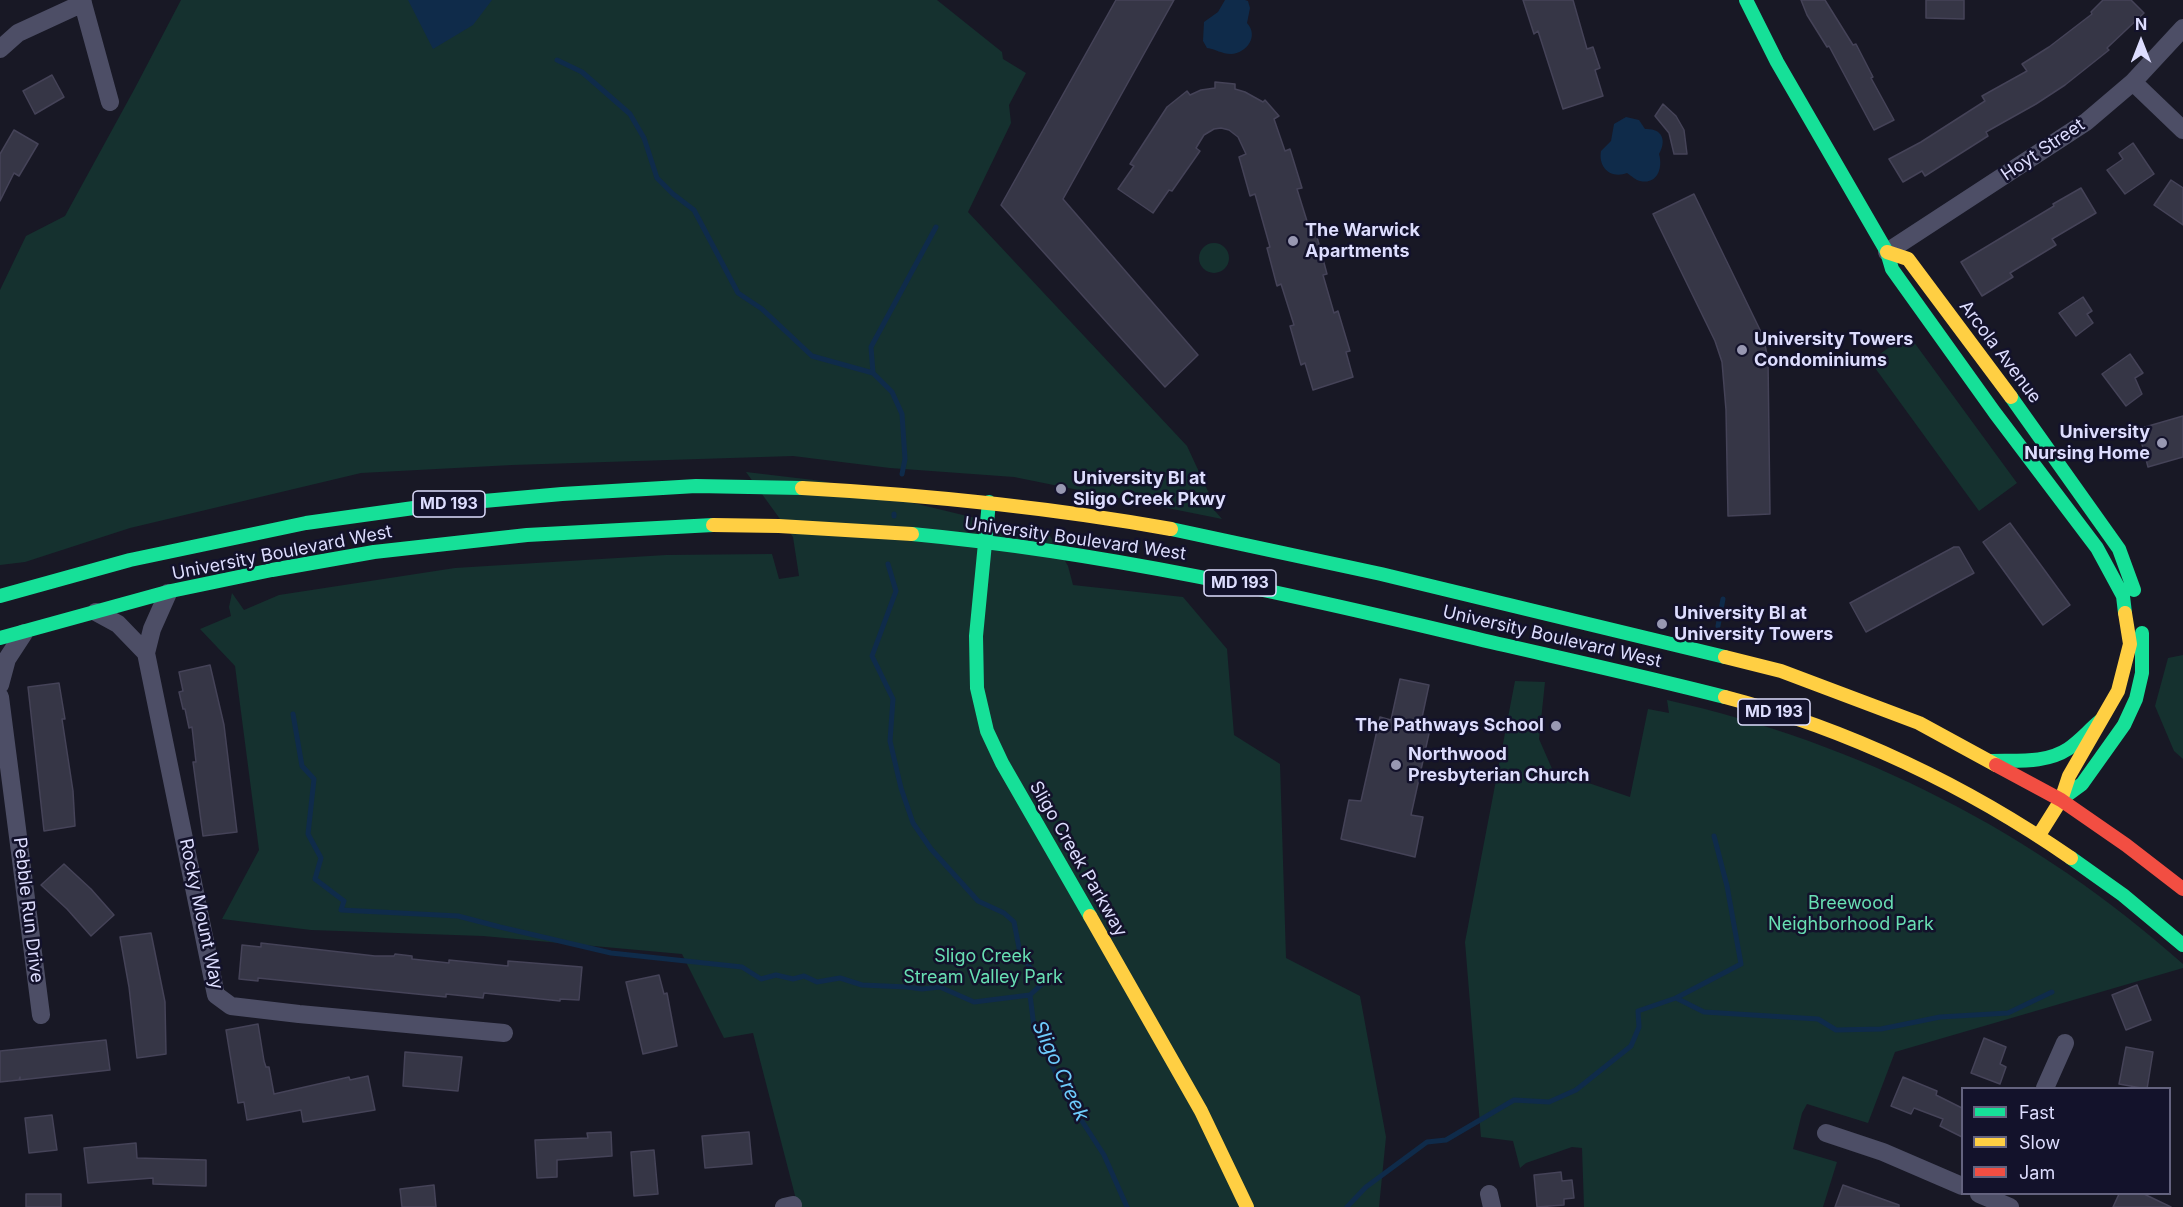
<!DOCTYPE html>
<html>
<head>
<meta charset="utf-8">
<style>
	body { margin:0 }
	#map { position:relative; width:2183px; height:1207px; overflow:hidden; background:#181825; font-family:Inter,sans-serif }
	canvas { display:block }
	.legend { position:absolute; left:1961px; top:1087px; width:210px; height:108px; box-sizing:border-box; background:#13122b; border:2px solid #64637f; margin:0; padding:8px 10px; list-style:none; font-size:18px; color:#ddddfe }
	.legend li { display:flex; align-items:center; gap:12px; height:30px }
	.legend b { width:30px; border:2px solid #64637f }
	.north { position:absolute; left:2111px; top:12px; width:60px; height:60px; -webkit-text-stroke:4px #13122b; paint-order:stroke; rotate:0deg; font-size:16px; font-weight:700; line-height:24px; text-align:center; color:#ddddfe }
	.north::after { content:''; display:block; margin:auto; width:21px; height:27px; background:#ddddfe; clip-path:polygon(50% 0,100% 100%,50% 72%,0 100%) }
</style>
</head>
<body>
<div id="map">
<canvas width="2183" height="1207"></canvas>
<ul class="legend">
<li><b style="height:8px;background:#16e098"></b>Fast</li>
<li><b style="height:8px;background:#ffcf43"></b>Slow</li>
<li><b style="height:8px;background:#f24e42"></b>Jam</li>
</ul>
<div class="north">N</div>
</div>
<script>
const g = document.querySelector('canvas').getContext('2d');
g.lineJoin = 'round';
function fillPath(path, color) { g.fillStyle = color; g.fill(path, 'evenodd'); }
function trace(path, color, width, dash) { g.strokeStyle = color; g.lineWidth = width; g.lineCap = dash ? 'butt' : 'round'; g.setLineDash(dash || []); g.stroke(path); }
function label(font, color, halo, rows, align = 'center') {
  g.font = font + ' Inter,sans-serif'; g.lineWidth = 5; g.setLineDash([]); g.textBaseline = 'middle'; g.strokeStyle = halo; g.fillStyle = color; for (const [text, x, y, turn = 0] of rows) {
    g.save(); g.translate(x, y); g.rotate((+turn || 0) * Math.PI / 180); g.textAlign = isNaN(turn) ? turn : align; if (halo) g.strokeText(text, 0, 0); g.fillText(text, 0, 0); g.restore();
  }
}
fillPath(new Path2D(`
	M 181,0 L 937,0 L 1002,52 L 1003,59 L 1026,73 L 1009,105 L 1011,123 L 968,212 L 1187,446 L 1213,502 L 1208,503 L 1222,519 L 1014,477 L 890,468 L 793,456 L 512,465 L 361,473 L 130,528 L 25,562 L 0,565 L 0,290 L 26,236 L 65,216 L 135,88 Z
	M1199 258a15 15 0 1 1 30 0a15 15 0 1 1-30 0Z
	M 1908,334 L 2017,483 L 1979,511 L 1870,361 Z
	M 746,472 L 822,481 L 1050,536 L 1068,566 L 1073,585 L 1183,597 L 1227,649 L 1234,735 L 1280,764 L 1286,958 L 1360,996 L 1386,1137 L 1379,1207 L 798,1207 L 753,1033 L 724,1038 L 682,954 L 483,936 L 311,930 L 222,919 L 259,850 L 235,666 L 200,629 L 231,616 L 229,607 L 232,593 L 244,610 L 279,595 L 455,568 L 666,555 L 772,554 L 779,579 L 799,576 L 793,537 Z
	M 2183,655 L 2183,759 L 2174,751 L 2155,706 L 2168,658 Z
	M 1515,681 L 1545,682 L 1539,739 L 1553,771 L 1630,797 L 1648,709 L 1669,713 L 1667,700 C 1860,743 2035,832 2183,964 L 2183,968 L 1895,1052 L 1868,1123 L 1807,1104 L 1802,1113 L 1793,1149 L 1837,1162 L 1823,1207 L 1584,1207 L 1582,1148 L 1572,1147 L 1526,1163 L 1520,1168 L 1513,1141 L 1481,1137 L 1465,942 Z`), '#15312f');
fillPath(new Path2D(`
	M 408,0 L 492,0 L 473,25 L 433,49 Z
	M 1225,0 L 1245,0 L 1248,1 L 1250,8 L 1247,23 C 1259,36 1247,53 1231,54 C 1222,54 1215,49 1207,48 L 1203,41 L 1204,22 L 1218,12 Z
	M 1626,117 L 1639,120 L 1645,129 C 1662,128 1667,140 1659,154 C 1663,167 1658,185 1640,181 C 1635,180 1632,176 1627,173 C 1611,179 1598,168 1601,151 L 1611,141 L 1614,124 Z`), '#0f2b4a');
trace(new Path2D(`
	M 557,60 L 582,72 L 630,114 L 644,138 L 657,178 L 673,194 L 694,210 L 738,293 L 762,309 L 812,356 L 873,373 L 892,392 L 902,414 L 905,459 L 902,474
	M 873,373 L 871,347 L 936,227
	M 894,516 L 894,514
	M 888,564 L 896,591 L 872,656 L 893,699 L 890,741 L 901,788 L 913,823 L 931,849 L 978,901 L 1004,913 L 1014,922 L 1020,953 L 1042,984 L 1030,995 L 1034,1027 L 1069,1101 L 1104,1155 L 1127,1207
	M 1718,626 L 1723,599
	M 293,714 L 302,766 L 314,779 L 308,834 L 321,858 L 315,879 L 344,901 L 341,910 L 458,916 L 500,927 L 611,953 L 742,967 L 761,979 L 776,975 L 793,979 L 804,976 L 817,982 L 840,978 L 862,985 L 907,987 L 922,989 L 940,987 L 974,1002 L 1030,995
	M 1676,998 L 1704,1012 L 1818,1019 L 1836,1030 L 1881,1029 L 1940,1017 L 2008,1013 L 2052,992
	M 1347,1207 L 1366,1187 L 1427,1142 L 1446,1140 L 1514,1100 L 1549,1102 L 1576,1090 L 1631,1046 L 1639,1027 L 1638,1011 L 1676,998 L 1741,964 L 1727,886 L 1714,836`), '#0f2b4a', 5);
const building = new Path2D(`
	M 1116,0 L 1174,0 L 1063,199 L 1198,355 L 1165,387 L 1001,205 Z
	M 1523,0 L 1573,0 L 1587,49 L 1593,47 L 1600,68 L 1595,70 L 1603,96 L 1563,109 L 1538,31 L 1534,34 Z
	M 1801,0 L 1825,0 L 1853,45 L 1856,44 L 1873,77 L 1871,78 L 1894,120 L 1874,130 L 1829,46 L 1827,47 L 1807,15 Z
	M 1926,0 L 1964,0 L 1964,19 L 1926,18 Z
	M 2103,0 L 2131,0 L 2144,13 L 2107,48 L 2109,50 L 2065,85 L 2036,104 L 1986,132 L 1988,136 L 1925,176 L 1922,171 L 1903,182 L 1889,159 L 1921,142 L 1985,101 L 1982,96 L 2027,71 L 2022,64 L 2049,47 L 2092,14 L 2091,12 Z
	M 52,75 L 64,97 L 35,114 L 23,91 Z
	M 1215,82 L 1235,84 L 1235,89 L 1245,92 L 1263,102 L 1265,100 L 1279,116 L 1274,119 L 1285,151 L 1290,149 L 1302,188 L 1297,189 L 1311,234 L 1316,233 L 1327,274 L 1323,275 L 1334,313 L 1338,311 L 1350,351 L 1346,352 L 1353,377 L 1313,390 L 1305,363 L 1301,365 L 1290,326 L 1294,325 L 1281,284 L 1277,286 L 1267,248 L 1270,247 L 1255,194 L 1250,196 L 1239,157 L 1246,154 L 1238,137 L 1229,130 L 1221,128 L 1214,129 L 1204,135 L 1196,148 L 1200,151 L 1172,191 L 1169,190 L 1153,213 L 1118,189 L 1134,166 L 1130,164 L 1167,107 L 1187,91 L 1190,95 L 1201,90 L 1215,88 Z
	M 1663,104 L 1676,116 L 1684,130 L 1687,154 L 1674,154 L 1669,133 L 1655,116 Z
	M 14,130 L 38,144 L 19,176 L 14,173 L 0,201 L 0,154 Z
	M 2133,143 L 2154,174 L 2125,194 L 2107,170 L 2123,159 L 2119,153 Z
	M 2171,180 L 2183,188 L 2183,225 L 2154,205 Z
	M 2081,188 L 2096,213 L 2052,239 L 2056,245 L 2010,273 L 2013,277 L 1982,296 L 1961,262 L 2054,206 L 2053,204 Z
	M 1694,194 L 1763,336 L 1768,359 L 1770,514 L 1728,516 L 1726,410 L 1722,362 L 1715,341 L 1653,214 Z
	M 2083,297 L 2092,311 L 2087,314 L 2093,323 L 2076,336 L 2059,313 Z
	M 2130,354 L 2143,373 L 2135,378 L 2142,394 L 2126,406 L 2102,374 Z
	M 2183,416 L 2183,457 L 2148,467 L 2138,429 Z
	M 2010,523 L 2070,605 L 2043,625 L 1983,542 Z
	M 1954,547 L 1959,547 L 1974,573 L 1866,632 L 1850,603 Z
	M 210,665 L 224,725 L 237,832 L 203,836 L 193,762 L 196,762 L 192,727 L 189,728 L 185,709 L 183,709 L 179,692 L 183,691 L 179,672 Z
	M 1400,679 L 1429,685 L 1420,727 L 1430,729 L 1411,815 L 1423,817 L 1415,857 L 1341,839 L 1349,800 L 1361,801 L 1380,717 L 1391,720 Z
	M 59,683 L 65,719 L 62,719 L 73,791 L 75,826 L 44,831 L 28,687 Z
	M 64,864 L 91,889 L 114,915 L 91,936 L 67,909 L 41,885 Z
	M 151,933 L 165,1002 L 166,1054 L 137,1058 L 129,987 L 120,937 Z
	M 261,943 L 375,956 L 394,956 L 395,954 L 412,956 L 412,959 L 449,963 L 449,960 L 508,966 L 508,961 L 582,967 L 579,1000 L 560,999 L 560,1001 L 484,993 L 483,998 L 446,994 L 446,997 L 258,978 L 258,981 L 239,979 L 242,945 L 261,947 Z
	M 659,975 L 664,994 L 667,993 L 677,1046 L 643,1054 L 626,982 Z
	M 2137,985 L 2151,1020 L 2126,1030 L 2112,995 Z
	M 258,1024 L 264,1061 L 266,1067 L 269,1067 L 274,1094 L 349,1077 L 350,1080 L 368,1076 L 375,1110 L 303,1122 L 301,1110 L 247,1120 L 244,1102 L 238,1103 L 226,1030 Z
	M 1984,1038 L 2006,1047 L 2000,1064 L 2006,1067 L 2000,1084 L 1971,1073 Z
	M 106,1040 L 110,1070 L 20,1080 L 20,1077 L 19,1080 L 0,1082 L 0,1051 Z
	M 2126,1047 L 2153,1052 L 2147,1089 L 2119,1084 Z
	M 405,1052 L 462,1057 L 458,1091 L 403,1086 Z
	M 1903,1077 L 1937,1091 L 1936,1095 L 1962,1108 L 1962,1137 L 1940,1126 L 1943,1119 L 1914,1108 L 1911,1114 L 1891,1106 Z
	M 52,1115 L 57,1150 L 29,1153 L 25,1118 Z
	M 611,1132 L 612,1156 L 557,1160 L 557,1177 L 537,1178 L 535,1140 L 588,1138 L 587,1133 Z
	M 749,1132 L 752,1164 L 705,1168 L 702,1136 Z
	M 136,1143 L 137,1158 L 206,1160 L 206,1186 L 153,1184 L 153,1178 L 88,1183 L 84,1148 Z
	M 654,1150 L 658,1194 L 634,1196 L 631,1152 Z
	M 1561,1172 L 1562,1181 L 1572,1180 L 1574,1198 L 1564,1199 L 1564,1205 L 1537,1207 L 1534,1175 Z
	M 434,1185 L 436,1207 L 402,1207 L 400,1189 Z
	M 1843,1185 L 1899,1205 L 1899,1207 L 1835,1207 Z
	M 26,1194 L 61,1194 L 61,1207 L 26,1207 Z
	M 2119,1194 L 2144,1194 L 2171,1207 L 2113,1207 Z`);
fillPath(building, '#363646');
trace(building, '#454358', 1.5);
trace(new Path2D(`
	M 82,0 L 110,102
	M 0,49 L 18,33 L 83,3
	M 2133,82 L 2183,130
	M 1887,252 L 2086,122 L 2133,82 L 2183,28
	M 168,593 L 152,629 L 146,653 L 216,995 L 231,1006 L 299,1014 L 504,1033
	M 96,612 L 118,624 L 146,653
	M 0,685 L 7,659 L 24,633
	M 0,697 L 41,1015
	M 2045,1088 L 2065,1043
	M 1826,1133 L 1883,1152 L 1962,1186
	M 1489,1194 L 1492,1207
	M 1979,1194 L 2010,1207
	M 784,1207 L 793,1205`), '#4d4e66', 18);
trace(new Path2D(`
	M 1746,0 L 1777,62 L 1887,252 L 1892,269 L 1995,413 L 2097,548 L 2123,596 L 2125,613
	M 2011,397 L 2119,549 L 2134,590
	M 989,502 L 976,636 L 977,688 L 987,731 L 1002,763 L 1090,916
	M 1171,529 L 1381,574 L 1725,657
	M 912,534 C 1104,552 1291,594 1478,639 C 1560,658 1643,676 1725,697
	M 0,596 L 130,560 L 306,523 L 428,506 L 562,494 L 696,486 L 802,488
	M 0,638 L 171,591 L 272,570 L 374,552 L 527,535 L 713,525
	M 1990,761 C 2016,760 2045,764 2068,749 C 2080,741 2089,730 2100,721
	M 2067,795 L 2082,784 L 2124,725 L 2136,699 L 2142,673 L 2142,633
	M 2071,858 L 2123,895 L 2183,945`), '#16e098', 14);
trace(new Path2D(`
	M 1887,252 L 1908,259 L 2011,397
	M 802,488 C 926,495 1049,507 1171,529
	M 713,525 L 779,526 L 912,534
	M 1725,657 L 1781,671 L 1919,723 L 1996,765
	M 1725,697 C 1848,729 1967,786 2071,858
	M 2039,835 L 2061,800 L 2069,776 L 2118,691 L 2130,644 L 2125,613
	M 1090,916 L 1201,1111 L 1247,1207`), '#ffcf43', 14);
trace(new Path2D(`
	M 1996,765 L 2061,800 L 2126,845 L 2183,889`), '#f24e42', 14);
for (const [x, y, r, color] of [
	[1293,241,6,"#9898b2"],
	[1742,350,6,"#9898b2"],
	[2162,443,6,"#9898b2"],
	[1061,489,6,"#9898b2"],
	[1662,624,6,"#9898b2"],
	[1556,726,6,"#9898b2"],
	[1396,765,6,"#9898b2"]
]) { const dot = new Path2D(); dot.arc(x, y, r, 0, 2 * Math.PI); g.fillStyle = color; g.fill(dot); trace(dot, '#13122b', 2); }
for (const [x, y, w] of [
	[449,504,72],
	[1240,583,72],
	[1774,712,72]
]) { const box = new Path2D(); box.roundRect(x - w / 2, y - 13, w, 26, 4.5); g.fillStyle = '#13122b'; g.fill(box); trace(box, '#ddddfe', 1.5); }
label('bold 16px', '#ddddfe', null, [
	["MD 193",449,504],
	["MD 193",1240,583],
	["MD 193",1774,712]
]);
label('18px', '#ddddfe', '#13122b', [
	["Hoyt Street",2043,150,-34],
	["Arcola Avenue",2000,352,53],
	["University Boulevard West",1075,539,8],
	["University Boulevard West",282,553,-11],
	["University Boulevard West",1552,637,13],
	["Sligo Creek Parkway",1078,859,60],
	["Pebble Run Drive",28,910,83],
	["Rocky Mount Way",201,914,78]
]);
label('bold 18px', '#ddddfe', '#13122b', [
	["The Warwick",1305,231],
	["Apartments",1305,252],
	["University Towers",1754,340],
	["Condominiums",1754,361],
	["University",2150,433,"right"],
	["Nursing Home",2150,454,"right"],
	["University Bl at",1073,479],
	["Sligo Creek Pkwy",1073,500],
	["University Bl at",1674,614],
	["University Towers",1674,635],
	["The Pathways School",1544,726,"right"],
	["Northwood",1408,755],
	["Presbyterian Church",1408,776]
], 'left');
label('18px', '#68dfb3', '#13122b', [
	["Breewood",1851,904],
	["Neighborhood Park",1851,925],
	["Sligo Creek",983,957],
	["Stream Valley Park",983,978]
]);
label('italic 20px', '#6dcbfc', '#13122b', [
	["Sligo Creek",1060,1071,65]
]);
</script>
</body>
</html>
